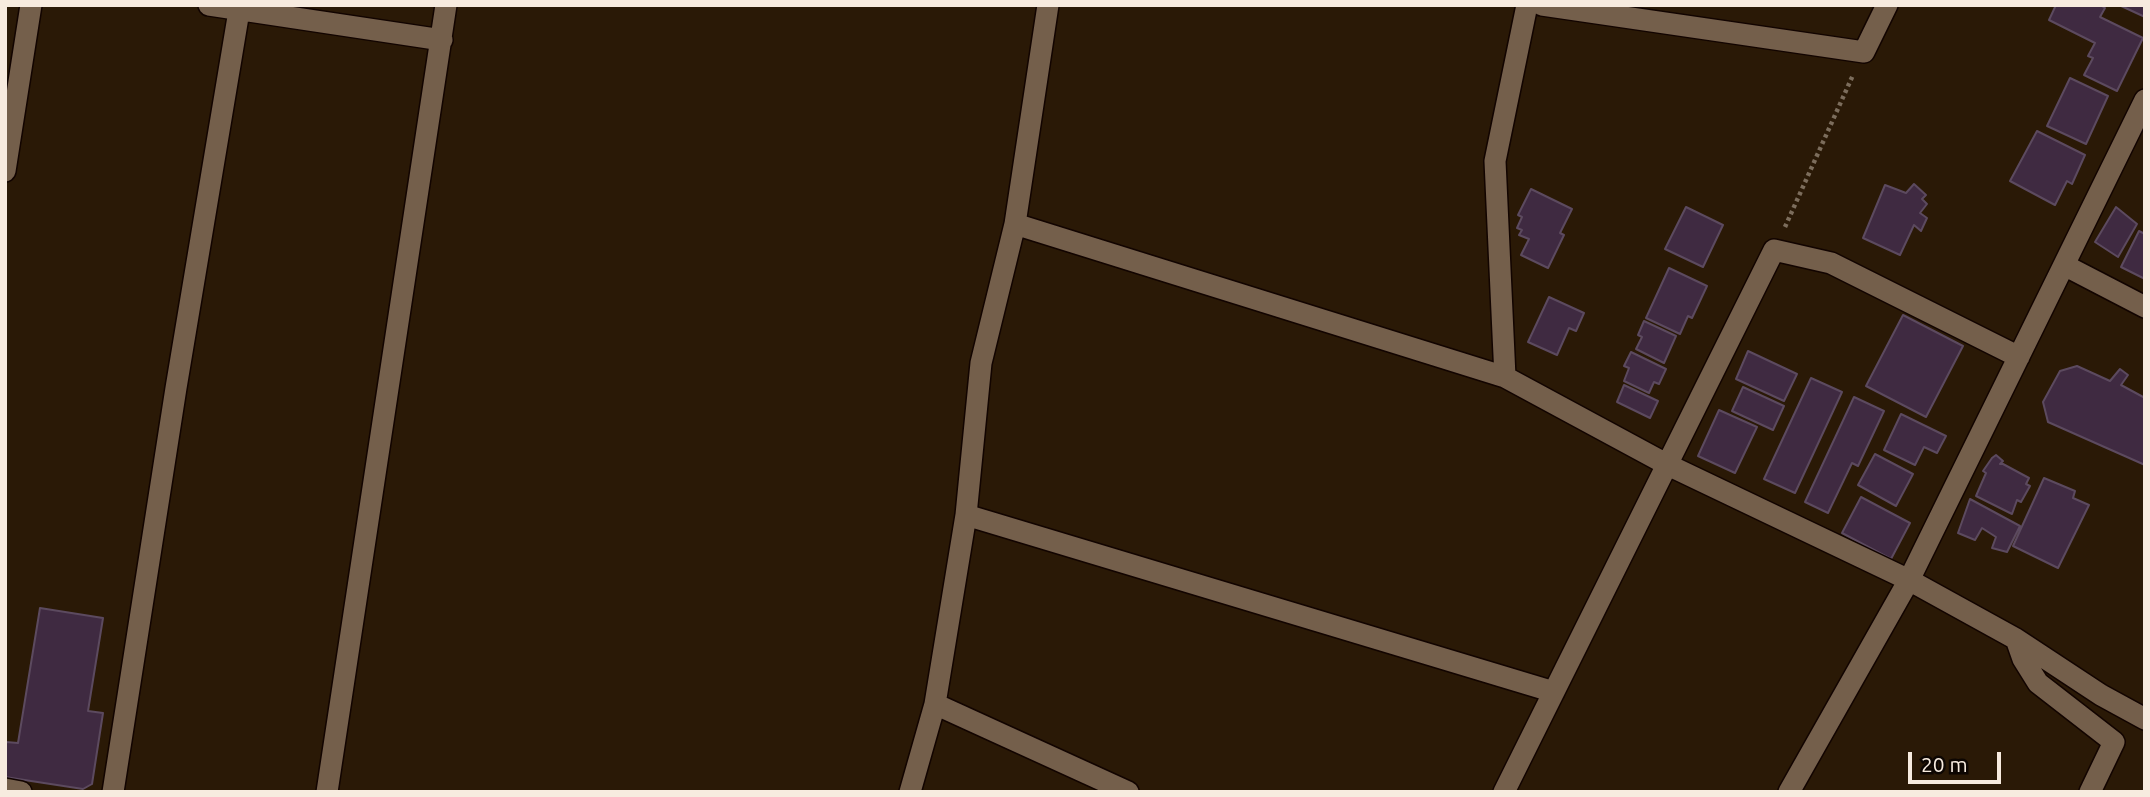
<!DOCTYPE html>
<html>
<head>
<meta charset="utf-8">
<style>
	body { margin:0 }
	#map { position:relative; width:2150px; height:797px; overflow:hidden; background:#2a1906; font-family:Ubuntu,sans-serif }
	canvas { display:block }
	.frame { position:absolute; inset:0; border:7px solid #f7ebdf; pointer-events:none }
	.scale { position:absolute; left:1908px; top:752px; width:93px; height:32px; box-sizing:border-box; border:4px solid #f7ebdf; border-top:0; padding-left:9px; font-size:21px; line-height:24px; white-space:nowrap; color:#f7ebdf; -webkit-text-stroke:5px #0d0602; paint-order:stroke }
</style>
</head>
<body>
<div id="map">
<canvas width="2150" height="797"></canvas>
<div class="frame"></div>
<div class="scale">20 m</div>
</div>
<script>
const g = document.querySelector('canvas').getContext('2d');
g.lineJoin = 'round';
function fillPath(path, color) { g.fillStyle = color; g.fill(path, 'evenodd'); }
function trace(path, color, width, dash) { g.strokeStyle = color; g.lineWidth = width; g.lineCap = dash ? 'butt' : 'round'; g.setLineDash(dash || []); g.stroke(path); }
const building = new Path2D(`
	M 2056,5 L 2100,5 L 2105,8 L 2100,17 L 2143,38 L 2117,91 L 2084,75 L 2093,58 L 2088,56 L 2095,43 L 2049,20 Z
	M 2119,5 L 2145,5 L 2145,17 Z
	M 2070,78 L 2108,96 L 2086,144 L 2047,126 Z
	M 2037,131 L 2085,155 L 2072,184 L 2067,181 L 2055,205 L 2010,181 Z
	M 1914,184 L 1926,195 L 1922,199 L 1927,204 L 1920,213 L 1927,218 L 1921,231 L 1914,225 L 1900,255 L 1863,238 L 1885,185 L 1906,193 Z
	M 1531,189 L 1572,209 L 1560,233 L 1564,235 L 1548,268 L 1521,255 L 1529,239 L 1519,235 L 1522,230 L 1517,228 L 1522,217 L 1518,215 Z
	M 1686,207 L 1723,225 L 1703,267 L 1665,249 Z
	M 2116,207 L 2137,224 L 2118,257 L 2095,242 Z
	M 2139,231 L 2145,234 L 2145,279 L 2121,267 Z
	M 1669,268 L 1707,286 L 1692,318 L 1688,316 L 1680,334 L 1646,318 Z
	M 1549,297 L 1584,313 L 1576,331 L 1569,328 L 1557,355 L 1528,342 Z
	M 1903,315 L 1963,346 L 1926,417 L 1866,386 Z
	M 1644,321 L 1676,336 L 1664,363 L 1636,349 L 1642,337 L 1638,335 Z
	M 1748,351 L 1797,374 L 1784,401 L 1736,379 Z
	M 1631,352 L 1666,369 L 1659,384 L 1654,382 L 1649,393 L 1624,381 L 1629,368 L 1624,366 Z
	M 2077,366 L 2110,381 L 2120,369 L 2128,375 L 2121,385 L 2145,398 L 2145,465 L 2048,422 L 2043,402 L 2060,371 Z
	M 1811,378 L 1842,392 L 1795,493 L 1764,479 Z
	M 1624,385 L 1658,401 L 1650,418 L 1617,402 Z
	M 1743,387 L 1784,406 L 1773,430 L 1732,411 Z
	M 1854,397 L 1884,411 L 1858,466 L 1852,463 L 1828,513 L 1805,502 Z
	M 1719,410 L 1757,427 L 1735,473 L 1698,456 Z
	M 1901,414 L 1946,436 L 1937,453 L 1924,447 L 1915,465 L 1884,450 Z
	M 1875,454 L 1913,474 L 1896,506 L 1858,485 Z
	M 1996,455 L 2003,461 L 2000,464 L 2003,464 L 2029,478 L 2026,484 L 2030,486 L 2021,502 L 2017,500 L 2012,514 L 1976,496 L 1986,473 L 1983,471 L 1992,458 Z
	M 2044,478 L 2075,491 L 2073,498 L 2089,505 L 2058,568 L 2013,546 Z
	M 1861,497 L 1910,523 L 1891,559 L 1842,533 Z
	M 1970,499 L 2020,526 L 2007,552 L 1992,548 L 1996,537 L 1982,528 L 1975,540 L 1958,533 Z
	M 40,608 L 103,618 L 88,711 L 103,713 L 92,784 L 83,789 L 5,777 L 6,742 L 18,743 Z`);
fillPath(building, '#3f2a41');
trace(building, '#5c4a5f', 2);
const minor = new Path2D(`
	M 209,5 L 442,40
	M 1542,5 L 1864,52 L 1887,5
	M 5,171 L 31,5
	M 1015,224 L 1505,377 L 1668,465 L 1909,580 L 2016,639 L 2023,659 L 2038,683 L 2114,742 L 2090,792
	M 2064,265 L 2145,307
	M 1505,377 L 1495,161 L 1527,5
	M 966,515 L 1554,692
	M 2016,639 L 2101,695 L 2145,719
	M 935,704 L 1128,792
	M 5,789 L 21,792
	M 113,792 L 176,388 L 240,5
	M 327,792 L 446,5
	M 910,792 L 935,704 L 966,515 L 981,363 L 1015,224 L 1048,5
	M 1504,792 L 1774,250 L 1831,263 L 2019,357
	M 1789,792 L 1909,580 L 2145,100`);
trace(minor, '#120400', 24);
trace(new Path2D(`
	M 1785,227 L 1853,75`), '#7c6d5c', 4.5, [3.5, 3.5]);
trace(minor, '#745f4b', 21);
</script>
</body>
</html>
